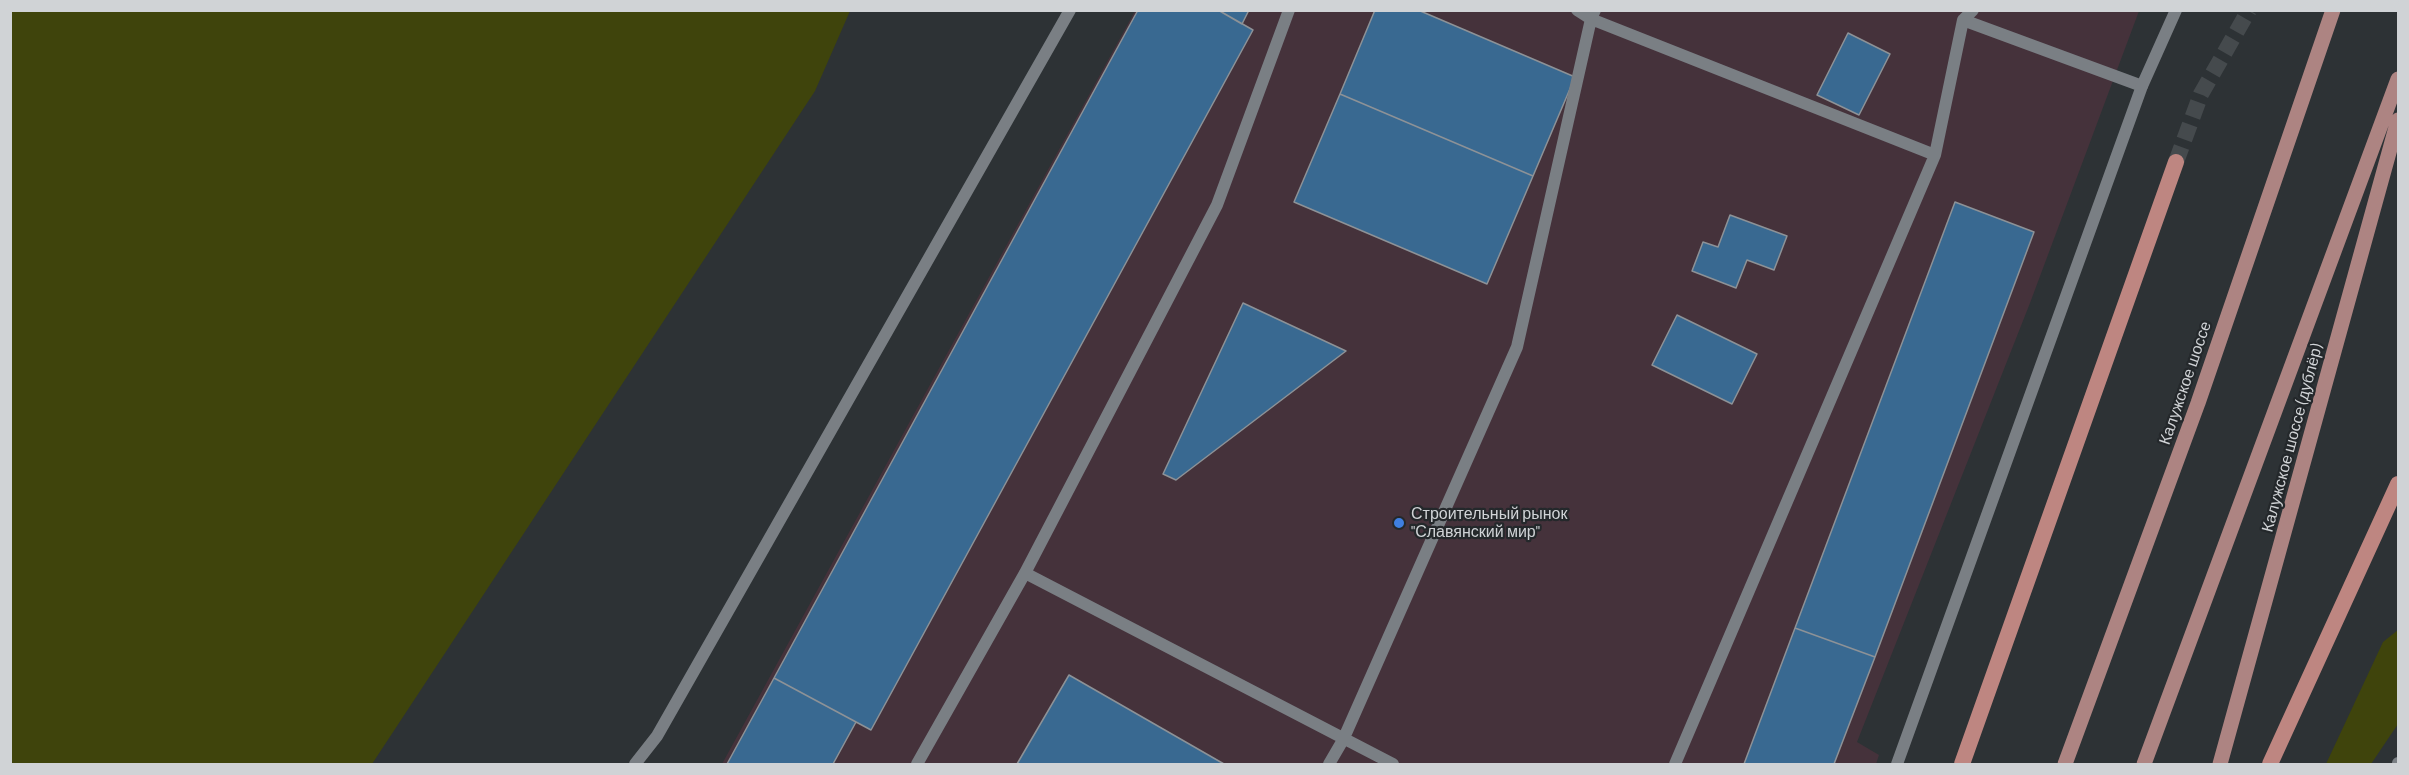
<!DOCTYPE html>
<html>
<head>
<meta charset="utf-8">
<style>
	body { margin:0 }
	#map { position:relative; width:2409px; height:775px; overflow:hidden; background:#2d3235; font-family:Barlow,sans-serif }
	canvas { display:block }
	.frame { position:absolute; inset:0; border:12px solid #d0d3d6; pointer-events:none }
</style>
</head>
<body>
<div id="map">
<canvas width="2409" height="775"></canvas>
<div class="frame"></div>
</div>
<script>
const g = document.querySelector('canvas').getContext('2d');
g.lineJoin = 'round';
function fillPath(path, color) { g.fillStyle = color; g.fill(path, 'evenodd'); }
function trace(path, color, width, dash) { g.strokeStyle = color; g.lineWidth = width; g.lineCap = dash ? 'butt' : 'round'; g.setLineDash(dash || []); g.stroke(path); }
function label(font, color, halo, rows, align = 'center') {
  g.font = font + ' Barlow,sans-serif'; g.lineWidth = 4.5; g.setLineDash([]); g.textBaseline = 'middle'; g.strokeStyle = halo; g.fillStyle = color; for (const [text, x, y, turn = 0] of rows) {
    g.save(); g.translate(x, y); g.rotate((+turn || 0) * Math.PI / 180); g.textAlign = isNaN(turn) ? turn : align; if (halo) g.strokeText(text, 0, 0); g.fillText(text, 0, 0); g.restore();
  }
}
fillPath(new Path2D(`
	M 1135,11 L 2139,11 L 2030,303 L 1857,742 L 1879,755 L 1876,764 L 722,764 Z`), '#45323b');
fillPath(new Path2D(`
	M 10,11 L 11,10 L 850,11 L 815,91 L 372,764 L 11,764 Z
	M 2398,630 L 2398,724 L 2371,764 L 2326,764 L 2383,642 Z`), '#3f440c');
const building = new Path2D(`
	M 1138,10 L 1218,10 L 1253,30 L 871,730 L 774,678 Z
	M 1218,10 L 1249,10 L 1242,24 Z
	M 1375,10 L 1418,10 L 1575,77 L 1533,176 L 1340,94 Z
	M 1848,33 L 1890,54 L 1859,115 L 1817,95 Z
	M 1340,94 L 1533,176 L 1487,284 L 1294,202 Z
	M 1955,202 L 2034,232 L 1875,657 L 1795,628 Z
	M 1730,215 L 1787,236 L 1774,270 L 1747,260 L 1736,288 L 1692,271 L 1703,242 L 1718,247 Z
	M 1243,303 L 1346,351 L 1176,480 L 1163,474 Z
	M 1677,315 L 1757,354 L 1732,404 L 1652,365 Z
	M 1795,628 L 1875,657 L 1834,764 L 1744,764 Z
	M 1069,675 L 1224,764 L 1017,764 Z
	M 774,678 L 856,722 L 833,764 L 727,764 Z`);
fillPath(building, '#396991');
trace(building, '#8d9297', 1.5);
trace(new Path2D(`
	M 2176,162 L 2201,94 L 2249,10`), '#454a4d', 16, [16, 8]);
trace(new Path2D(`
	M 1577,10 L 1591,19 L 1935,155
	M 1963,20 L 2142,86
	M 1025,573 L 1393,764
	M 917,764 L 1025,573 L 1217,205 L 1289,10
	M 1329,764 L 1343,740 L 1517,347 L 1591,19 L 1595,10
	M 1675,764 L 1935,155 L 1963,20 L 1973,10`), '#7a7f84', 12);
trace(new Path2D(`
	M 1897,764 L 2142,86 L 2176,10
	M 2398,764 L 2398,763`), '#7a7f84', 12);
trace(new Path2D(`
	M 635,764 L 657,736 L 1070,10`), '#7a7f84', 12);
trace(new Path2D(`
	M 2065,764 L 2198,403 L 2333,10
	M 2144,764 L 2398,79
	M 2220,764 L 2398,120`), '#ad8482', 15);
trace(new Path2D(`
	M 1962,764 L 2176,162
	M 2270,764 L 2398,484`), '#be8681', 16);
for (const [x, y, r, color] of [
	[1399,523,6,"#3f7fe0"]
]) { const dot = new Path2D(); dot.arc(x, y, r, 0, 2 * Math.PI); g.fillStyle = color; g.fill(dot); trace(dot, '#24282b', 2); }
label('16px', '#d0d3d6', '#24282b', [
	["Калужское шоссе",2185,383,-71],
	["Калужское шоссе (дублёр)",2292,438,-75]
]);
label('16px', '#d0d3d6', '#24282b', [
	["Строительный рынок",1411,514],
	["\"Славянский мир\"",1411,532]
], 'left');
</script>
</body>
</html>
